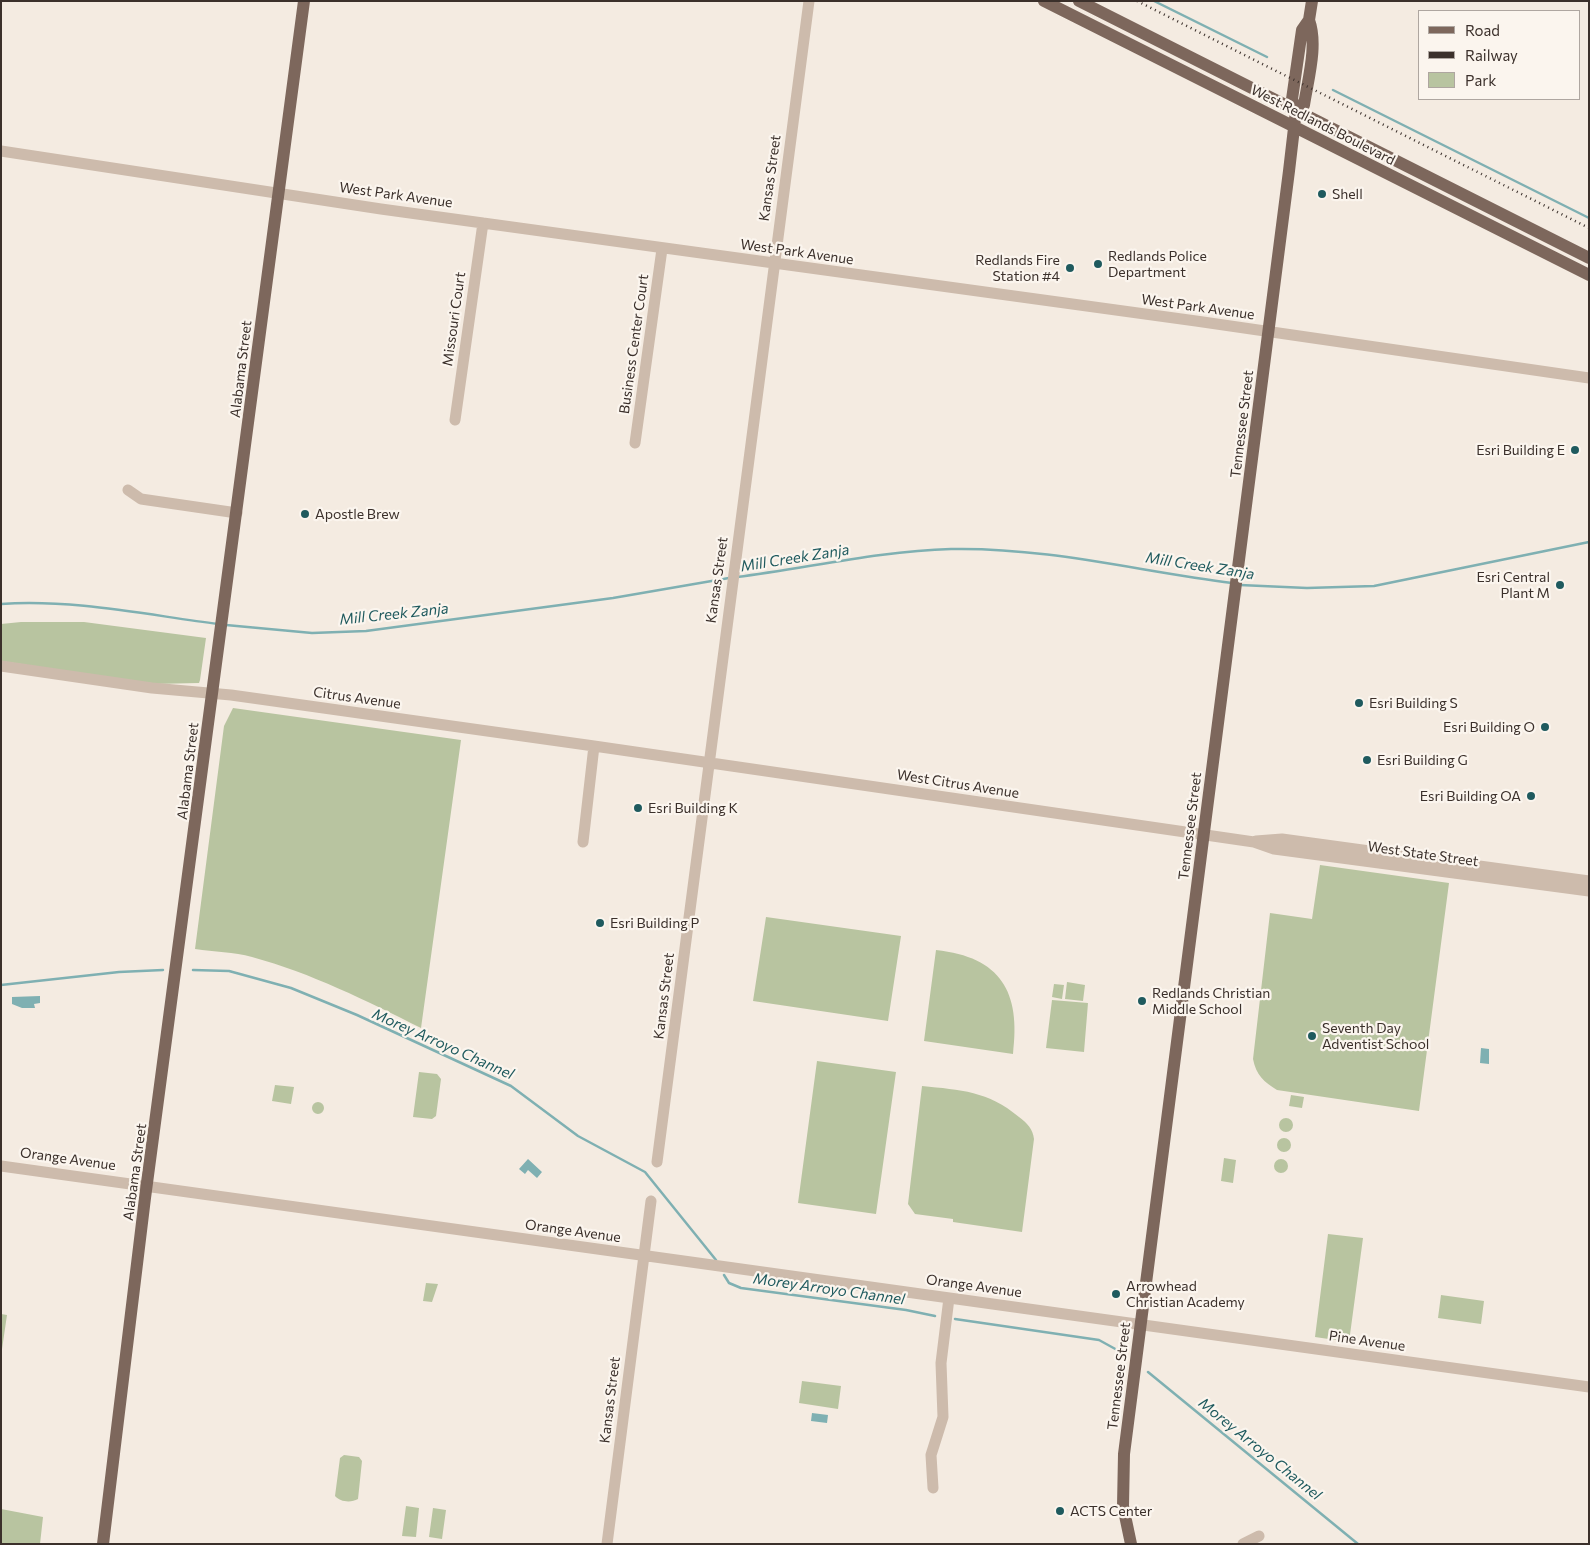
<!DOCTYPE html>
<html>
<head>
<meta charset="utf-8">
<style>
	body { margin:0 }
	#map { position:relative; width:1590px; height:1545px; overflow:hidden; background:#f4ebe1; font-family:Commissioner,sans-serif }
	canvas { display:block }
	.frame { position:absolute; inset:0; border:2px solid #3b302b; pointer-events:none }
	.legend { position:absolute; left:1418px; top:10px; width:162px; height:90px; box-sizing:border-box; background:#fbf5ee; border:1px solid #aea6a0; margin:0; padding:6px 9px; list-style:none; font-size:15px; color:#3b302b }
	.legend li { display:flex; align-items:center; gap:10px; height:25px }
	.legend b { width:25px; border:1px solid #aea6a0 }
</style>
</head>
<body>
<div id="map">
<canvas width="1590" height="1545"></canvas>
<div class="frame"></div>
<ul class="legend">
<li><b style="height:6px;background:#7d675c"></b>Road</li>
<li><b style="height:6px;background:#3b302b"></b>Railway</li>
<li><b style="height:14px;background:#b8c4a0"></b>Park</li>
</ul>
</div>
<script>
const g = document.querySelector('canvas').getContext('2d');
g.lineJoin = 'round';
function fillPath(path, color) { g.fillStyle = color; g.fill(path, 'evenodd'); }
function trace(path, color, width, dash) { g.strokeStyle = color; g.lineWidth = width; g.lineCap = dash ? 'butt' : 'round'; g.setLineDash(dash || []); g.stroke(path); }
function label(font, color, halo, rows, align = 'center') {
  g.font = font + ' Commissioner,sans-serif'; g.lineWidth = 4.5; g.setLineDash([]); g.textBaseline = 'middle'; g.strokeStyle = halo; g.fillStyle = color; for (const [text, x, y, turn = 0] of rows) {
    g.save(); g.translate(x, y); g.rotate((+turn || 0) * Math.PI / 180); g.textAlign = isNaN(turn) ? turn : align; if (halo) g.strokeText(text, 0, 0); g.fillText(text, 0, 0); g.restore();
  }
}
fillPath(new Path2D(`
	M 21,622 L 84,622 L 206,638 L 200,680 L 199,683 L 153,684 L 1,661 L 1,624 Z
	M 233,708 L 461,740 L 421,1028 C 367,1001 311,973 252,957 C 234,952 214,952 195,949 L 224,726 Z
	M 1320,865 L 1449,883 L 1419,1111 L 1277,1090 C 1264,1082 1256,1075 1253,1059 L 1270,913 L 1312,919 Z
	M 766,917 L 901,936 L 888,1021 L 753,1001 Z
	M 936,950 C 1001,957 1021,992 1013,1054 L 924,1041 Z
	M 1067,982 L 1085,985 L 1083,1001 L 1065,999 Z
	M 1054,984 L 1064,985 L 1062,999 L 1052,997 Z
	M 1052,1000 L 1088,1003 L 1084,1052 L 1046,1048 Z
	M 817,1061 L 896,1072 L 876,1214 L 798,1203 Z
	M 419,1072 L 437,1074 L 441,1079 L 436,1116 L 432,1119 L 413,1117 Z
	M 275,1085 L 294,1087 L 291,1104 L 272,1101 Z
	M 922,1086 C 961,1090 988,1091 1019,1117 C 1027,1123 1033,1129 1034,1139 L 1022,1232 L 953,1222 L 953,1219 L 915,1214 L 908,1204 Z
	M 1291,1095 L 1304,1097 L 1302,1108 L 1289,1106 Z
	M312 1108a6 6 0 1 1 12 0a6 6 0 1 1-12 0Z
	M1279 1125a7 7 0 1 1 14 0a7 7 0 1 1-14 0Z
	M1277 1145a7 7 0 1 1 14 0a7 7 0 1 1-14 0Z
	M 1224,1158 L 1236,1160 L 1233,1183 L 1221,1181 Z
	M1274 1166a7 7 0 1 1 14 0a7 7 0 1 1-14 0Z
	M 1328,1234 L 1363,1238 L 1349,1342 L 1315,1337 Z
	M 426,1283 L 438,1284 L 432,1302 L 423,1301 Z
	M 1441,1295 L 1484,1301 L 1481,1324 L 1438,1318 Z
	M 1,1314 L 7,1315 L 1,1356 Z
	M 802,1381 L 841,1386 L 838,1409 L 799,1403 Z
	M 344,1455 L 359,1457 L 362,1461 L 358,1499 C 351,1503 340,1502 335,1496 L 340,1458 Z
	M 406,1506 L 419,1508 L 416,1537 L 402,1536 Z
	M 433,1508 L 446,1510 L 442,1539 L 429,1537 Z
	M 1,1509 L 43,1517 L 40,1544 L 1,1544 Z`), '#b8c4a0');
fillPath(new Path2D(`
	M 40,996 L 40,1003 L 34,1004 L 35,1008 L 22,1008 L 12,1004 L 12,997 Z
	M 1481,1048 L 1489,1049 L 1489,1064 L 1480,1063 Z
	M 528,1159 L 542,1172 L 537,1178 L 528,1170 L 525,1174 L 519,1169 Z
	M 812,1413 L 828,1415 L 827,1423 L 811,1421 Z`), '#7fb0b2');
trace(new Path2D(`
	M 1154,1 L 1267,57
	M 1333,90 L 1589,218
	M 737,577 C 808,568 879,551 951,549 C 1046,547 1138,571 1232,583
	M 1240,585 L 1307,588 L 1374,586 L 1589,542
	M 1,604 C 74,599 147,615 218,624
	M 226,625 L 312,633 L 366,631 L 613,598 L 729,578
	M 193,970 L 229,971 L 291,988 L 357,1015 L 511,1086 L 578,1136 L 645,1172 L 716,1260
	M 1,985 L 119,972 L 163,970
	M 724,1275 L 729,1283 L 741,1288 L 906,1310 L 935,1316
	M 955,1319 L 1099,1340 L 1119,1351
	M 1148,1372 L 1358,1544`), '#7fb0b2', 2.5);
trace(new Path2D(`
	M 1,151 L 381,209 L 1196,321 L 1589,378
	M 455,420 L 483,223
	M 635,443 L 662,249
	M 128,490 L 141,499 L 237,513
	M 1,666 L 152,688 L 231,695 L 594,746 L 1254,842 L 1274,849 L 1589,891
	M 1256,841 L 1282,839 L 1589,881
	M 583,842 L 594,746
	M 657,1162 L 809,1
	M 1,1166 L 1589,1387
	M 933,1488 L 931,1455 L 943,1417 L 941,1363 L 949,1298
	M 607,1544 L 651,1201
	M 1243,1544 L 1259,1536`), '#cdbbac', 11);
trace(new Path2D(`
	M 1044,1 L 1589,275
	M 1079,1 L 1589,258
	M 1296,111 L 1304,105 C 1308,79 1318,45 1309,20
	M 103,1544 L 145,1198 L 304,1
	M 1131,1544 L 1123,1506 L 1124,1454 L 1289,171 L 1296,111 L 1292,99 L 1302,30 L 1309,20 L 1312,1`), '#7d675c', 12);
trace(new Path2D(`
	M 1137,1 L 1589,228`), '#3b302b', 2.5, [1, 4]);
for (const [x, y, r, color] of [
	[1322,194,5,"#1f5a5e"],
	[1098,264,5,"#1f5a5e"],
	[1070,268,5,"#1f5a5e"],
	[1575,450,5,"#1f5a5e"],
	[305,514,5,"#1f5a5e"],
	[1560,585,5,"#1f5a5e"],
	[1359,703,5,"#1f5a5e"],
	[1545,727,5,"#1f5a5e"],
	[1367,760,5,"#1f5a5e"],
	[1531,796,5,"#1f5a5e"],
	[638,808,5,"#1f5a5e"],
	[600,923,5,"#1f5a5e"],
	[1142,1001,5,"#1f5a5e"],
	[1312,1036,5,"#1f5a5e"],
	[1116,1294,5,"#1f5a5e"],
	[1060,1511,5,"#1f5a5e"]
]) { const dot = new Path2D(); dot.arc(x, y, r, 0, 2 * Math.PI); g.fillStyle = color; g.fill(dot); trace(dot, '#fbf5ee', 2); }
label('14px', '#3b302b', '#fbf5ee', [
	["West Redlands Boulevard",1323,125,27],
	["Kansas Street",770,178,-82],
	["West Park Avenue",396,195,8],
	["West Park Avenue",797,252,8],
	["West Park Avenue",1198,307,8],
	["Missouri Court",454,319,-82],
	["Business Center Court",634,344,-82],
	["Alabama Street",241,369,-83],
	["Tennessee Street",1242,424,-83],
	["Kansas Street",717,580,-82],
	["Citrus Avenue",357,698,8],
	["Alabama Street",188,771,-83],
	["West Citrus Avenue",958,784,9],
	["Tennessee Street",1190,826,-83],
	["West State Street",1423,854,8],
	["Kansas Street",664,996,-83],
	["Orange Avenue",68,1159,8],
	["Alabama Street",135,1172,-82],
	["Orange Avenue",573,1231,8],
	["Orange Avenue",974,1286,8],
	["Pine Avenue",1367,1341,8],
	["Tennessee Street",1119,1376,-83],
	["Kansas Street",610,1400,-83]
]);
label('14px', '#3b302b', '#fbf5ee', [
	["Shell",1332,194],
	["Redlands Police",1108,256],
	["Department",1108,272],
	["Redlands Fire",1060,260,"right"],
	["Station #4",1060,276,"right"],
	["Esri Building E",1565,450,"right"],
	["Apostle Brew",315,514],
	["Esri Central",1550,577,"right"],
	["Plant M",1550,593,"right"],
	["Esri Building S",1369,703],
	["Esri Building O",1535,727,"right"],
	["Esri Building G",1377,760],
	["Esri Building OA",1521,796,"right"],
	["Esri Building K",648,808],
	["Esri Building P",610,923],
	["Redlands Christian",1152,993],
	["Middle School",1152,1009],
	["Seventh Day",1322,1028],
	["Adventist School",1322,1044],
	["Arrowhead",1126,1286],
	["Christian Academy",1126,1302],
	["ACTS Center",1070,1511]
], 'left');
label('italic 15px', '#1f5a5e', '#fbf5ee', [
	["Mill Creek Zanja",795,558,-9],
	["Mill Creek Zanja",1200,566,9],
	["Mill Creek Zanja",394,614,-6],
	["Morey Arroyo Channel",443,1044,24],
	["Morey Arroyo Channel",829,1289,8],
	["Morey Arroyo Channel",1260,1449,39]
]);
</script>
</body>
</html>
